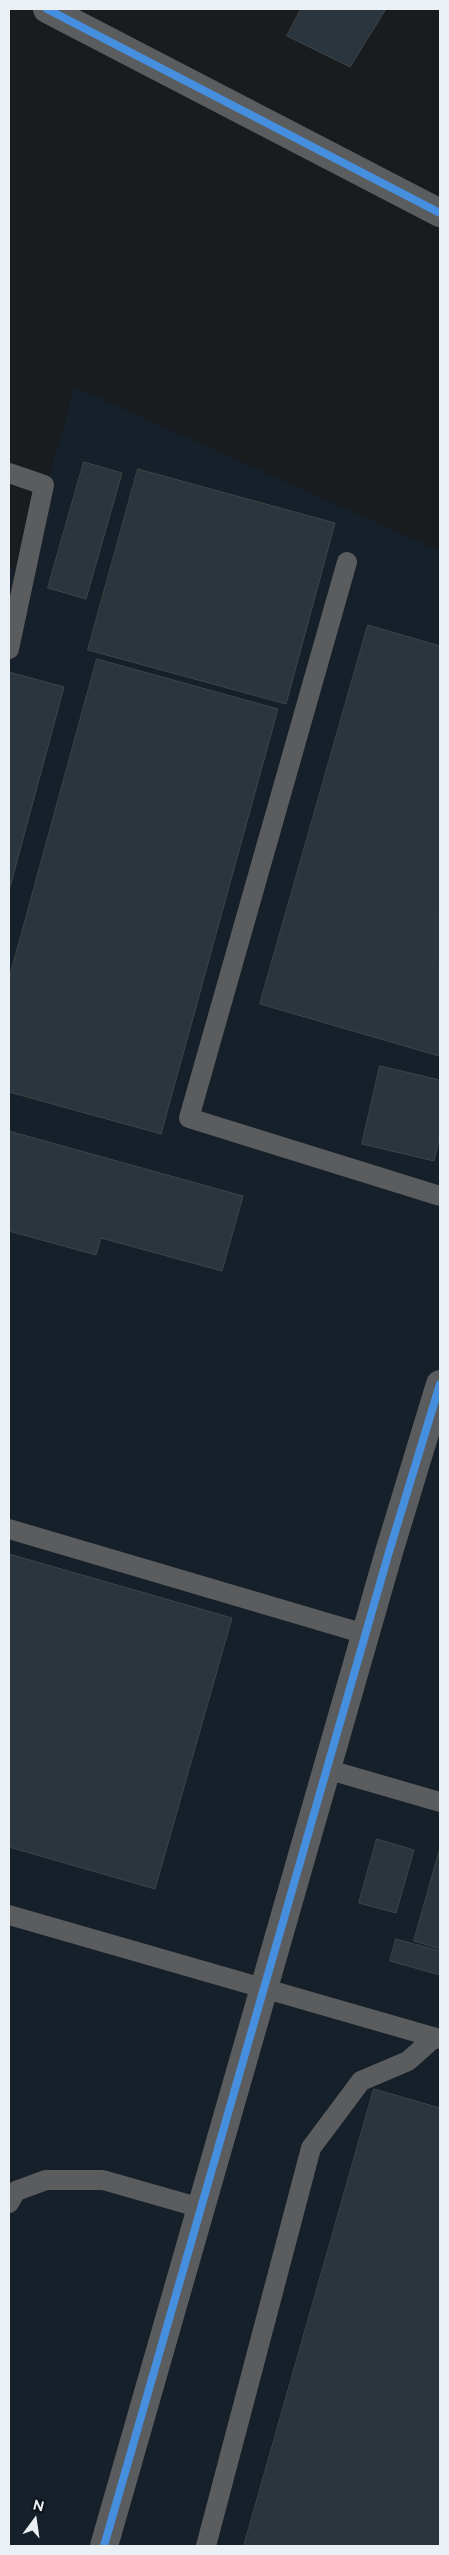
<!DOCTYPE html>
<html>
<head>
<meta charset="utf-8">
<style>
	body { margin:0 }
	#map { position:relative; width:449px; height:2555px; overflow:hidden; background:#181c1f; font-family:Raleway,sans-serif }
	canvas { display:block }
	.frame { position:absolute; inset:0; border:10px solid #ebf0f5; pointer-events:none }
	.north { position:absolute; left:10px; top:2495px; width:50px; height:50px; -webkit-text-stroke:4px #0c1219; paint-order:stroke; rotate:14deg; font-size:14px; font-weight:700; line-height:20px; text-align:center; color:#ebf0f5 }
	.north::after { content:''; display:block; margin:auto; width:18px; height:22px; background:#ebf0f5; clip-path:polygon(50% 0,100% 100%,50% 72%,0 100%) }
</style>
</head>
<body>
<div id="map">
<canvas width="449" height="2555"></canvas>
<div class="frame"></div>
<div class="north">N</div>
</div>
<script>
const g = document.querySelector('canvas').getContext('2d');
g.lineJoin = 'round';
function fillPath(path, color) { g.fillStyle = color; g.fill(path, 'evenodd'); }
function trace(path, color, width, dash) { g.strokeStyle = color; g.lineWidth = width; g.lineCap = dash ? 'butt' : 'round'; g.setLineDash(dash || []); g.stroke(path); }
fillPath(new Path2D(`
	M 75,387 L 440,551 L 440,2546 L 9,2546 L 9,567 L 21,571 Z`), '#15202a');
const building = new Path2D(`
	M 301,9 L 386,9 L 350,67 L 287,36 Z
	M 84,462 L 122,473 L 86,599 L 48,588 Z
	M 138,469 L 335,523 L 286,704 L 88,650 Z
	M 368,625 L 440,646 L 439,1056 L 260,1004 Z
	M 97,659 L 278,709 L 161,1134 L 9,1092 L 9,979 Z
	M 9,672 L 64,687 L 10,887 L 9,886 Z
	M 380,1066 L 440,1080 L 440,1135 L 434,1161 L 362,1144 Z
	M 9,1131 L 243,1196 L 222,1271 L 101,1238 L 96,1255 L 9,1231 Z
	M 9,1554 L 232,1618 L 155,1889 L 9,1847 Z
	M 377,1839 L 414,1850 L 396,1913 L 359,1903 Z
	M 440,1848 L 440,1949 L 414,1941 Z
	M 396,1939 L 440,1951 L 440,1975 L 390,1961 Z
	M 374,2089 L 440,2108 L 440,2546 L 244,2546 Z`);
fillPath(building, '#2a353d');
trace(building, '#404446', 1);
trace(new Path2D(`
	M 9,473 L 44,485 L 9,649
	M 347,562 L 189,1118 L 440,1196
	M 9,1529 L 365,1634
	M 326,1769 L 440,1802
	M 9,1915 L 440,2039
	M 9,2203 L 16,2191 L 46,2180 L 103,2180 L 201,2208
	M 206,2546 L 311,2148 L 361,2081 L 408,2061 L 434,2038`), '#5a5c5d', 20);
trace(new Path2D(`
	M 47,9 L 440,213
	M 104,2546 L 389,1552 L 440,1384`), '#5a5c5d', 28);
trace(new Path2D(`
	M 47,9 L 440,213
	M 104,2546 L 389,1552 L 440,1384`), '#468fdf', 8);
</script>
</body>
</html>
